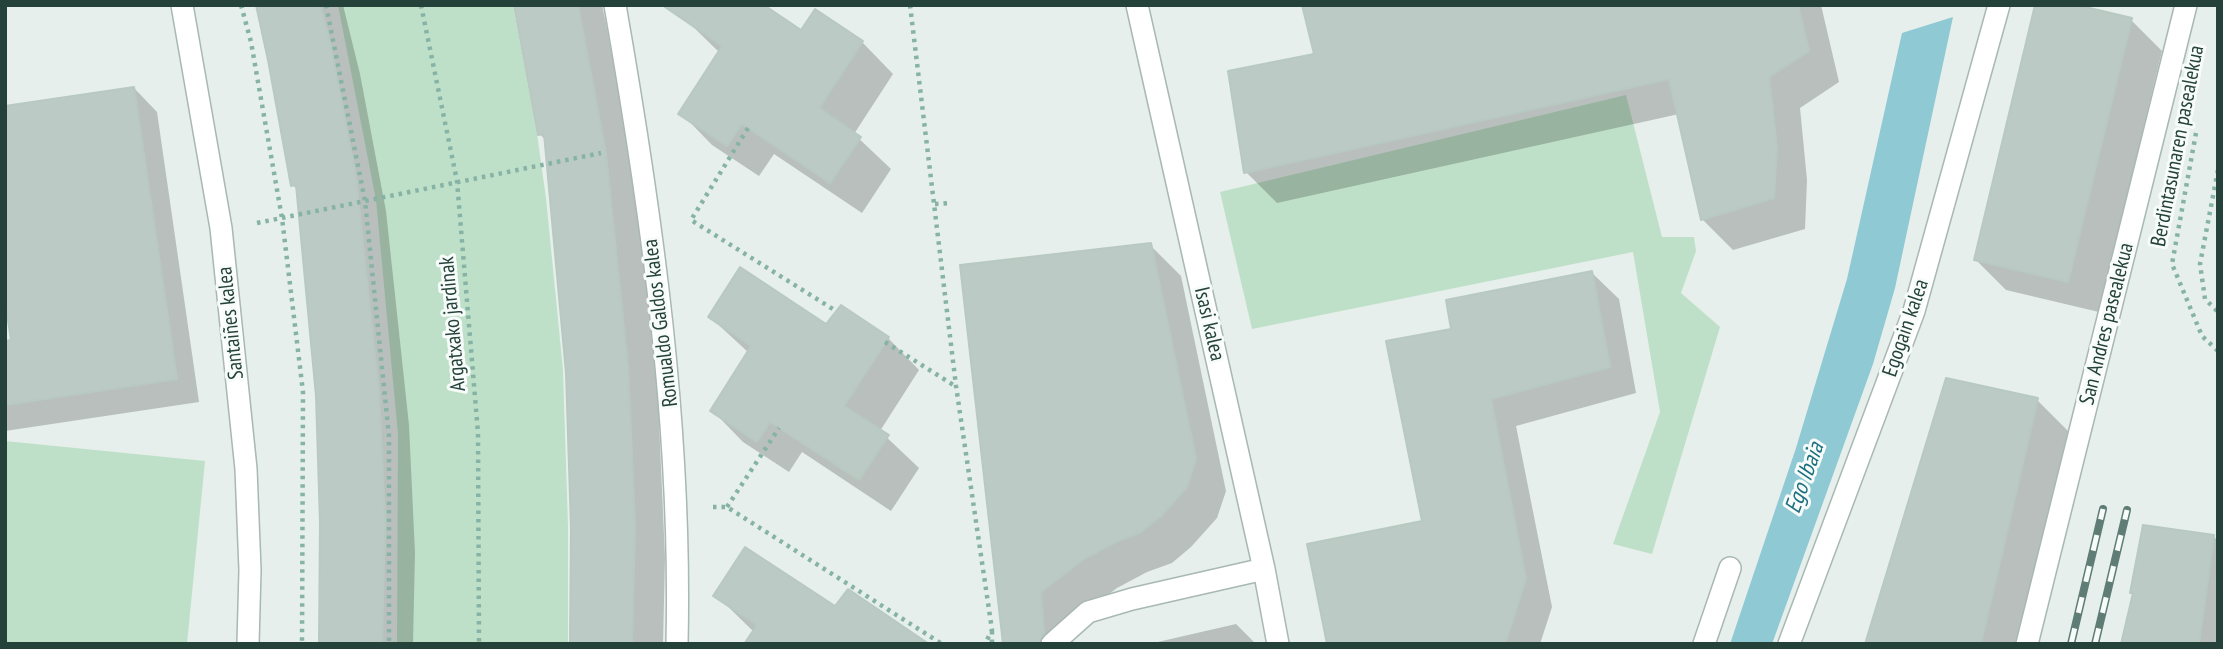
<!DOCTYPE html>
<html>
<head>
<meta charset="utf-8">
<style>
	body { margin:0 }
	#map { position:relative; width:2223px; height:649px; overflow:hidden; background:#e6efeb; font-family:"PT Sans Narrow",sans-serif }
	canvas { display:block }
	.frame { position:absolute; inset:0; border:7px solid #24423a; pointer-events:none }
</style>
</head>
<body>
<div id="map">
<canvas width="2223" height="649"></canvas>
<div class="frame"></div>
</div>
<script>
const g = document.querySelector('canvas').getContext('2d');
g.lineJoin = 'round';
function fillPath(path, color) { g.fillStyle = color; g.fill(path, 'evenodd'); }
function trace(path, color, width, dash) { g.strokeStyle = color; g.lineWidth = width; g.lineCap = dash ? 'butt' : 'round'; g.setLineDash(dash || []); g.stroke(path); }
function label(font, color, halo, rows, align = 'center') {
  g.font = font + ' "PT Sans Narrow",sans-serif'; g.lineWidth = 6; g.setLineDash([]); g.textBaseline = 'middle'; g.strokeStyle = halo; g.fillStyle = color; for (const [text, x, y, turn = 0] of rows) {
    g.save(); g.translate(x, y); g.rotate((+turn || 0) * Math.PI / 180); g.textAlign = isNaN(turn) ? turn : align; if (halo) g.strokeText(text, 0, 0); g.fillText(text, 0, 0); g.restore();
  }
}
fillPath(new Path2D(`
	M 338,5 L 513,5 L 537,134 L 546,198 L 563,370 L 568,526 L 568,644 L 397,644 L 398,434 L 376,200 Z
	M 1626,95 L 1662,237 L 1694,237 L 1696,251 L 1681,293 L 1720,327 L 1652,554 L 1613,544 L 1660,412 L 1633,252 L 1252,329 L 1220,192 Z
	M 5,441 L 205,461 L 187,644 L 5,644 Z`), '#bfe0c8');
fillPath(new Path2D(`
	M 1953,17 L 1895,288 L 1873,364 L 1772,644 L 1730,644 L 1796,448 L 1847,279 L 1902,33 Z`), '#8ec9d4');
fillPath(new Path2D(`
	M 258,5 L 343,5 L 360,74 L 386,211 L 409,425 L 415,553 L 413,644 L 321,644 L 321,523 L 317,396 L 298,190 L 293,185 Z
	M 516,5 L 602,5 L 606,23 L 636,186 L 658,399 L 665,558 L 663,644 L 572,644 L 573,528 L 567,373 L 546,141 L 540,134 Z
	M 1304,5 L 1821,5 L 1839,82 L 1800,108 L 1807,180 L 1805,229 L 1733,250 L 1702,219 L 1679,114 L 1277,203 L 1246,172 L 1316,55 Z
	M 683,17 L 862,42 L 893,74 L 854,134 L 891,169 L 862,213 L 774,154 L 759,176 L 712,145 L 681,113 L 720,53 Z
	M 2131,20 L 2162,51 L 2099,312 L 2006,290 L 1975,259 Z
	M 134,88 L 157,112 L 199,402 L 5,431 L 5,343 L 13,342 Z
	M 1150,245 L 1181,276 L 1226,491 L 1217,518 L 1191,547 L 1172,563 L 1147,572 L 1117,588 L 1071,623 L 1072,632 L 1032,639 L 1001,608 Z
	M 1592,273 L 1619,299 L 1636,393 L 1516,426 L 1552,607 L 1540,644 L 1329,644 L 1424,522 L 1453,331 Z
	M 710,317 L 827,326 L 888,338 L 919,370 L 880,431 L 919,468 L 891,511 L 802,452 L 789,472 L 743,442 L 712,410 L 749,353 Z
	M 2037,400 L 2068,431 L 2018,644 L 1867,644 Z
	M 2213,536 L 2218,541 L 2218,644 L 2122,644 L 2134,595 L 2132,592 Z
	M 716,595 L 836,609 L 754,632 Z
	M 1236,624 L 1256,644 L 1149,644 Z`), '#0003');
const building = new Path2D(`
	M 256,5 L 320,5 L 330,42 L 356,178 L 379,393 L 385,520 L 382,644 L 319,644 L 320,523 L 316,396 L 296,185 L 291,186 L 268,60 Z
	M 514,5 L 578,5 L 606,154 L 628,367 L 635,526 L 632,644 L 570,644 L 571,528 L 566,373 L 544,134 L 538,135 Z
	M 662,5 L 764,5 L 801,30 L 815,9 L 863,41 L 819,108 L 861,137 L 830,183 L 742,124 L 727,146 L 678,114 L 722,46 Z
	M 1302,5 L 1798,5 L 1809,51 L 1769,77 L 1777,148 L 1774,198 L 1701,220 L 1669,79 L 1244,173 L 1228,71 L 1314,54 Z
	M 2035,5 L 2077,5 L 2132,18 L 2068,282 L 1974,260 Z
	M 134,87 L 177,379 L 5,405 L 5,341 L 11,340 L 5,301 L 5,106 Z
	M 1151,243 L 1196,459 L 1187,487 L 1161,516 L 1141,532 L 1116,542 L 1085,558 L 1041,592 L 1044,633 L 1039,644 L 1003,644 L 960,265 Z
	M 740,267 L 826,324 L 841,305 L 889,337 L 844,406 L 889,435 L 859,480 L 770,422 L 757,442 L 710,411 L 751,346 L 708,317 Z
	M 1592,271 L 1610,367 L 1491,399 L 1526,579 L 1505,644 L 1327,644 L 1307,544 L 1422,521 L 1386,341 L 1451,329 L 1446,300 Z
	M 1946,378 L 2038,398 L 1981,644 L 1865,644 Z
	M 2143,525 L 2214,535 L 2199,644 L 2121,644 L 2133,593 L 2130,593 Z
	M 745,547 L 835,606 L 848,589 L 929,644 L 744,644 L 757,625 L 713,596 Z`);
fillPath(building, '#bbcac4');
trace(building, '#b8c9c2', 2);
const minor = new Path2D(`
	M 182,5 L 221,228 L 233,344 L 246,469 L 250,570 L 248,644
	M 615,5 C 652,216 682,429 677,644
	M 1137,5 L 1264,569 L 1278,644
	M 1052,644 L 1088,612 L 1132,599 L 1264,569
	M 1704,644 L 1730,568
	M 1789,644 L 1914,311 L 1999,5
	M 2027,644 L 2186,5`);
trace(minor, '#a8b8b2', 24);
trace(new Path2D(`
	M 241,5 L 251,42 L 282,218 L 303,392 L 302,644
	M 326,5 L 365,201 L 389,436 L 389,644
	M 421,5 L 457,181 L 478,433 L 479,644
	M 910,5 L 956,386 L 992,630 L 985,644
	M 748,128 L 691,220 L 836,311
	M 2196,133 L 2172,264 L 2202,336 L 2218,351
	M 2218,170 L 2200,264 L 2205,299 L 2218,312
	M 935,204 L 952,203
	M 257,223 L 601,153
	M 885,342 L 955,386
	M 713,507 L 727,507 L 942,644
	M 727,507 L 779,428
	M 992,631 L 992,644`), '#86b3a5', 4.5, [3.5, 5]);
trace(minor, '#fff', 21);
const rail = new Path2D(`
	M 2071,644 L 2103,509
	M 2095,644 L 2127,510`);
trace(rail, '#5f7d75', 8);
trace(rail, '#f7fbf9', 5, [16]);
label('21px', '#24423a', '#f7fbf9', [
	["Berdintasunaren pasealekua",2178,146,-79],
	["Santaiñes kalea",231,323,-96],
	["Romualdo Galdos kalea",661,323,-97],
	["Argatxako jardinak",453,324,-95],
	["Isasi kalea",1209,324,77],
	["San Andres pasealekua",2107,324,-76],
	["Egogain kalea",1906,328,-71]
]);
label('italic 23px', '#1c6f80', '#f7fbf9', [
	["Ego Ibaia",1805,478,-70]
]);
</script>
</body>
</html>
